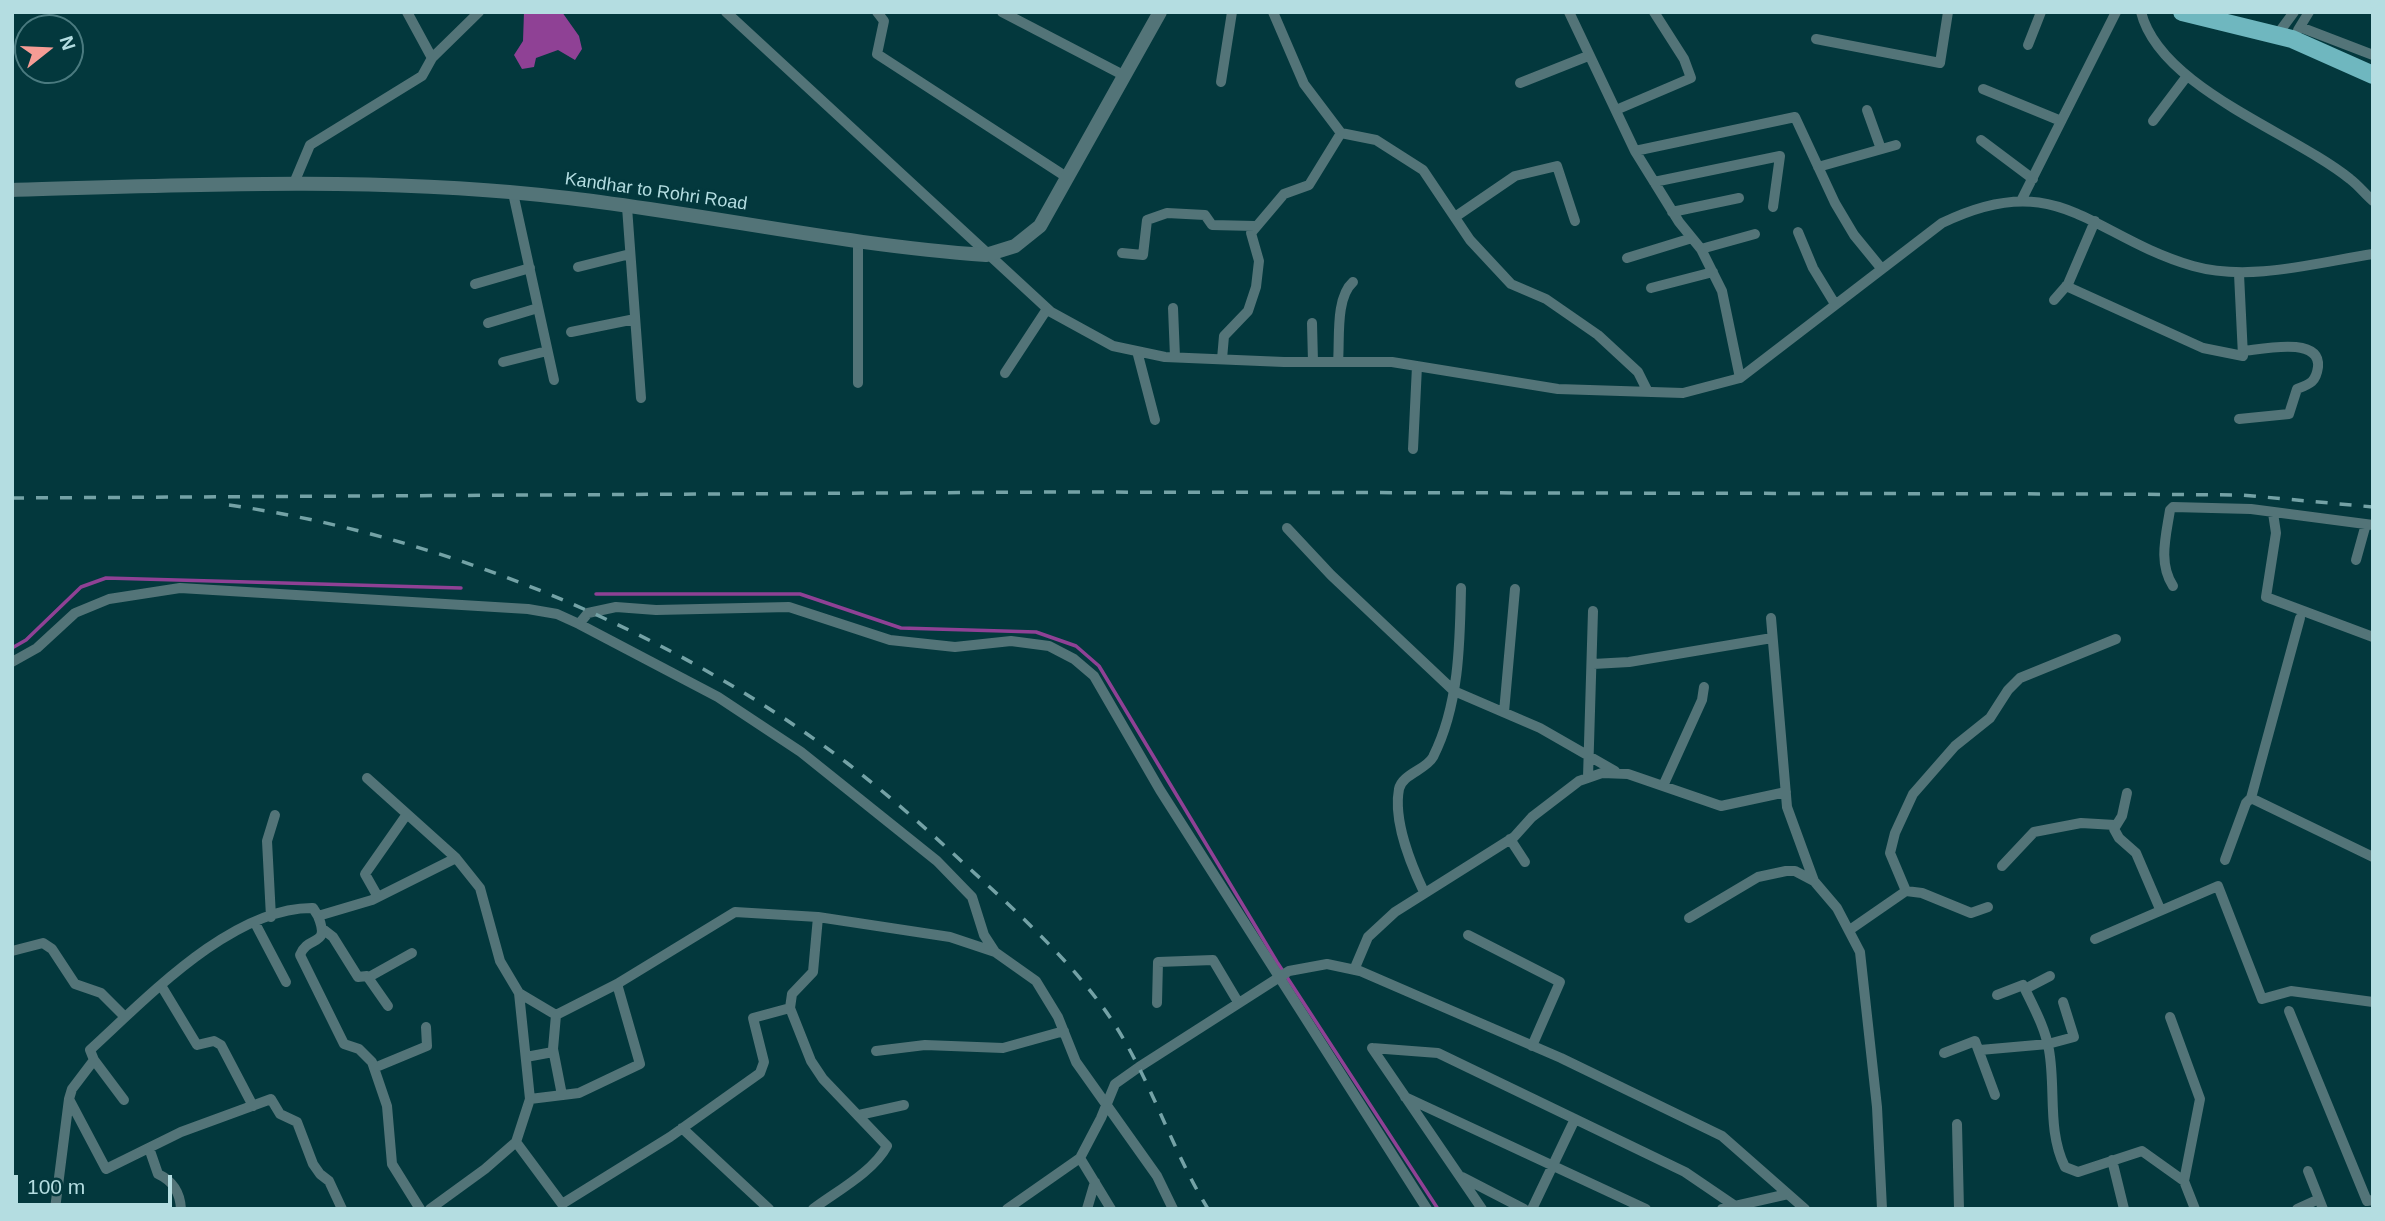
<!DOCTYPE html>
<html>
<head>
<meta charset="utf-8">
<style>
	body { margin:0 }
	#map { position:relative; width:2385px; height:1221px; overflow:hidden; background:#03383d; font-family:Helvetica,sans-serif }
	canvas { display:block }
	.frame { position:absolute; inset:0; border:14px solid #b4dde1; pointer-events:none }
	.north { position:absolute; left:14px; top:14px; width:70px; height:70px; box-sizing:border-box; background:#03383d; border:2px solid #4a7a7f; border-radius:50%; rotate:72deg; font-size:19px; font-weight:700; line-height:28px; text-align:center; color:#b4dde1 }
	.north::after { content:''; display:block; margin:auto; width:24px; height:32px; background:#f59c95; clip-path:polygon(50% 0,100% 100%,50% 72%,0 100%) }
	.scale { position:absolute; left:14px; top:1175px; width:158px; height:32px; box-sizing:border-box; border:4px solid #b4dde1; border-top:0; padding-left:9px; font-size:21px; line-height:24px; white-space:nowrap; color:#b4dde1; -webkit-text-stroke:5px #03383d; paint-order:stroke }
</style>
</head>
<body>
<div id="map">
<canvas width="2385" height="1221"></canvas>
<div class="frame"></div>
<div class="north">N</div>
<div class="scale">100 m</div>
</div>
<script>
const g = document.querySelector('canvas').getContext('2d');
g.lineJoin = 'round';
function fillPath(path, color) { g.fillStyle = color; g.fill(path, 'evenodd'); }
function trace(path, color, width, dash) { g.strokeStyle = color; g.lineWidth = width; g.lineCap = dash ? 'butt' : 'round'; g.setLineDash(dash || []); g.stroke(path); }
function label(font, color, halo, rows, align = 'center') {
  g.font = font + ' Helvetica,sans-serif'; g.lineWidth = 6; g.setLineDash([]); g.textBaseline = 'middle'; g.strokeStyle = halo; g.fillStyle = color; for (const [text, x, y, turn = 0] of rows) {
    g.save(); g.translate(x, y); g.rotate((+turn || 0) * Math.PI / 180); g.textAlign = isNaN(turn) ? turn : align; if (halo) g.strokeText(text, 0, 0); g.fillText(text, 0, 0); g.restore();
  }
}
fillPath(new Path2D(`
	M 524,12 L 562,12 L 579,36 L 582,49 L 575,60 L 558,50 L 536,58 L 534,67 L 522,69 L 514,55 L 523,41 Z`), '#8f4195');
trace(new Path2D(`
	M 596,594 L 800,594 L 901,628 L 1036,632 L 1076,646 L 1099,666 L 1277,962 L 1438,1209
	M 12,648 L 26,640 L 81,587 L 106,578 L 461,588`), '#8f4195', 3.5);
trace(new Path2D(`
	M 726,12 L 1051,312 L 1113,346 L 1165,357 L 1284,362 L 1392,362 L 1558,389 L 1683,393 L 1740,378 L 1942,223 C 2059,166 2090,236 2193,266 C 2250,282 2315,263 2373,254
	M 877,12 L 884,21 L 877,54 L 1068,178
	M 1002,12 L 1125,76
	M 1273,12 L 1304,84 L 1341,133 L 1376,140 L 1423,170 L 1470,240 L 1511,284 L 1546,299 L 1598,335 L 1638,372 L 1648,392
	M 1569,12 L 1635,151 L 1679,222 L 1701,249 L 1722,291 L 1740,378
	M 2141,12 C 2160,88 2292,132 2350,179 C 2358,185 2365,194 2373,201
	M 2300,27 L 2373,55
	M 2298,30 L 2309,12
	M 2277,35 L 2294,12
	M 1816,39 L 1940,63 L 1948,12
	M 2028,45 L 2041,12
	M 432,58 L 479,12
	M 1221,82 L 1232,12
	M 1520,83 L 1588,56
	M 1983,89 L 2061,121
	M 1616,110 L 1691,78 L 1684,59 L 1654,12
	M 1867,110 L 1881,149
	M 2153,121 L 2187,76
	M 1981,140 L 2033,179
	M 1635,151 L 1795,117 L 1835,203 L 1854,235 L 1881,268
	M 1818,167 L 1896,145
	M 1654,182 L 1780,156 L 1773,207
	M 294,183 L 310,145 L 422,76 L 432,58 L 407,12
	M 513,193 L 554,380
	M 2021,201 L 2116,12
	M 627,207 L 641,398
	M 1672,212 L 1739,198
	M 1455,217 L 1515,176 L 1557,166 L 1575,221
	M 1798,232 L 1813,268 L 1835,304
	M 1701,249 L 1755,234
	M 1122,253 L 1143,255 L 1147,220 L 1167,213 L 1205,215 L 1212,225 L 1255,226
	M 1627,258 L 1692,238
	M 578,267 L 630,254
	M 475,284 L 530,268
	M 2066,286 L 2203,348 L 2243,356 L 2239,274
	M 1651,288 L 1713,272
	M 2054,300 L 2068,284 L 2095,221
	M 1173,308 L 1175,357
	M 488,323 L 538,308
	M 1312,323 L 1313,362
	M 571,332 L 635,319
	M 1137,351 L 1155,420
	M 1222,359 L 1224,336 L 1248,311 L 1256,287 L 1259,261 L 1251,233 L 1284,194 L 1309,185 L 1341,133
	M 503,362 L 547,351
	M 1338,362 C 1340,340 1335,298 1353,282
	M 1005,373 L 1047,309
	M 858,383 L 858,240
	M 2239,419 L 2289,414 L 2297,389 C 2310,384 2316,382 2318,367 C 2321,336 2263,349 2243,351
	M 1413,449 L 1417,366
	M 2273,513 L 2276,533 L 2266,597 L 2373,637
	M 1287,528 L 1331,575 L 1454,691 L 1540,728 L 1615,771
	M 2356,560 L 2366,524
	M 2173,586 C 2158,563 2166,536 2170,510 L 2173,507 L 2251,509 L 2373,525
	M 1771,618 L 1787,807 L 1814,881
	M 579,624 L 718,697 L 801,752 L 937,861 L 972,897 L 984,935 L 995,952
	M 12,662 L 37,648 L 75,613 L 109,599 L 180,588 L 528,609 L 557,614 L 579,624 L 588,613 L 616,607 L 656,610 L 789,607 L 890,640 L 955,647 L 1011,641 L 1049,646 L 1074,659 L 1094,676 L 1160,790 L 1427,1209
	M 1593,664 L 1629,662 L 1772,638
	M 1504,712 L 1515,589
	M 1588,777 L 1593,611
	M 367,778 L 456,858 L 480,888 L 500,961 L 519,993 L 556,1015 L 617,984 L 735,912 L 818,917 L 950,937 L 995,952 L 1036,981 L 1058,1017 L 1076,1062 L 1157,1176 L 1173,1209
	M 1663,786 L 1702,700 L 1704,687
	M 2127,793 L 2122,816 L 2114,829 L 2119,838 L 2136,853 L 2160,909
	M 2251,798 L 2373,857
	M 1510,839 L 1525,862
	M 2225,860 L 2246,803 L 2251,798 L 2300,618
	M 2002,866 L 2034,832 L 2081,823 L 2115,825
	M 1906,891 L 1890,853 L 1895,833 L 1913,794 L 1955,746 L 1990,718 L 2008,690 L 2020,678 L 2116,639
	M 1424,892 C 1411,865 1393,820 1399,789 C 1402,774 1426,770 1433,757 C 1459,706 1460,644 1461,588
	M 378,897 L 365,874 L 407,814
	M 318,916 C 331,948 308,934 300,955 L 344,1044 L 359,1049 L 372,1062 L 387,1106 L 392,1164 L 420,1209
	M 271,917 L 267,841 L 275,815
	M 1689,918 L 1758,877 L 1786,871 L 1795,871 L 1814,881 L 1837,908 L 1860,952 L 1877,1107 L 1882,1209
	M 255,923 L 286,982
	M 1851,929 L 1906,891 L 1922,893 L 1971,913 L 1988,907
	M 324,930 L 333,937 L 358,977 L 367,976 L 388,1006
	M 1468,935 L 1560,982 L 1532,1046
	M 2095,939 L 2218,886 L 2262,999 L 2291,991 L 2373,1002
	M 12,951 L 43,943 L 52,949 L 75,984 L 101,993 L 125,1017
	M 1354,970 L 1368,937 L 1395,912 L 1514,837 L 1532,817 L 1579,781 L 1602,773 L 1628,774 L 1721,806 L 1786,792
	M 369,977 L 412,953
	M 162,987 L 197,1045 L 214,1041 L 221,1045 L 253,1106
	M 2025,989 L 2050,976
	M 1997,995 L 2023,985 C 2033,1006 2045,1027 2049,1050 C 2056,1089 2047,1131 2065,1167 L 2078,1172 L 2142,1151 L 2184,1181 L 2195,1209
	M 1157,1003 L 1158,962 L 1213,960 L 1238,1002
	M 790,1008 L 811,1061 L 823,1079 L 887,1146 C 873,1172 837,1191 813,1209
	M 2289,1011 L 2367,1201 L 2373,1200
	M 556,1015 L 553,1049 L 562,1095
	M 2170,1017 L 2200,1099 L 2184,1181
	M 1372,1048 L 1438,1053 L 1685,1172 L 1735,1206
	M 1372,1048 L 1482,1209
	M 1980,1050 L 2048,1044 L 2074,1037 L 2063,1002
	M 876,1051 L 925,1045 L 1003,1048 L 1064,1031
	M 1944,1053 L 1975,1041 L 1995,1095
	M 526,1057 L 553,1052
	M 94,1060 L 124,1100
	M 374,1068 L 427,1046 L 426,1027
	M 1405,1097 L 1646,1209
	M 69,1099 L 106,1169 L 181,1132 L 271,1099 L 280,1114 L 297,1122 L 313,1164 L 320,1174 L 329,1181 L 342,1209
	M 530,1099 L 579,1093 L 640,1064 L 617,984
	M 859,1115 L 904,1105
	M 1957,1124 L 1959,1209
	M 682,1128 L 769,1209
	M 516,1142 L 562,1204 L 670,1137 L 760,1073 L 764,1062 L 753,1018 L 790,1008 L 792,994 L 813,972 L 818,917
	M 149,1148 L 158,1174 C 173,1181 180,1192 181,1209
	M 1080,1158 L 1111,1209
	M 2112,1160 L 2124,1209
	M 2308,1171 L 2323,1209
	M 1462,1177 L 1524,1209
	M 55,1209 L 69,1099 L 72,1089 L 94,1060 L 90,1050 C 146,999 232,907 313,908 L 318,916 L 372,900 L 456,858
	M 430,1209 L 485,1169 L 516,1142 L 530,1099 L 519,993
	M 1007,1209 L 1080,1158 L 1101,1118 L 1115,1084 L 1139,1067 L 1289,971 L 1327,964 L 1360,971 L 1561,1058 L 1722,1136 L 1805,1209
	M 1087,1209 L 1095,1182
	M 1532,1209 L 1575,1119
	M 1722,1209 L 1788,1194
	M 2297,1209 L 2319,1199`), '#537478', 10);
trace(new Path2D(`
	M 12,190 C 189,185 365,177 541,195 C 690,210 837,245 986,255 L 1015,246 L 1040,226 L 1160,12`), '#537478', 14);
trace(new Path2D(`
	M 2182,12 L 2292,39 L 2373,75`), '#6fb7bf', 18);
trace(new Path2D(`
	M 12,498 L 1058,492 L 2095,494 L 2242,495 L 2373,507
	M 229,505 C 445,536 673,631 847,763 C 886,793 922,825 958,858 C 1008,904 1058,948 1099,1002 C 1147,1065 1167,1142 1208,1209`), '#74a2a6', 3.5, [12, 12]);
label('18px', '#b4dde1', '#03383d', [
	["Kandhar to Rohri Road",656,192,8]
]);
</script>
</body>
</html>
